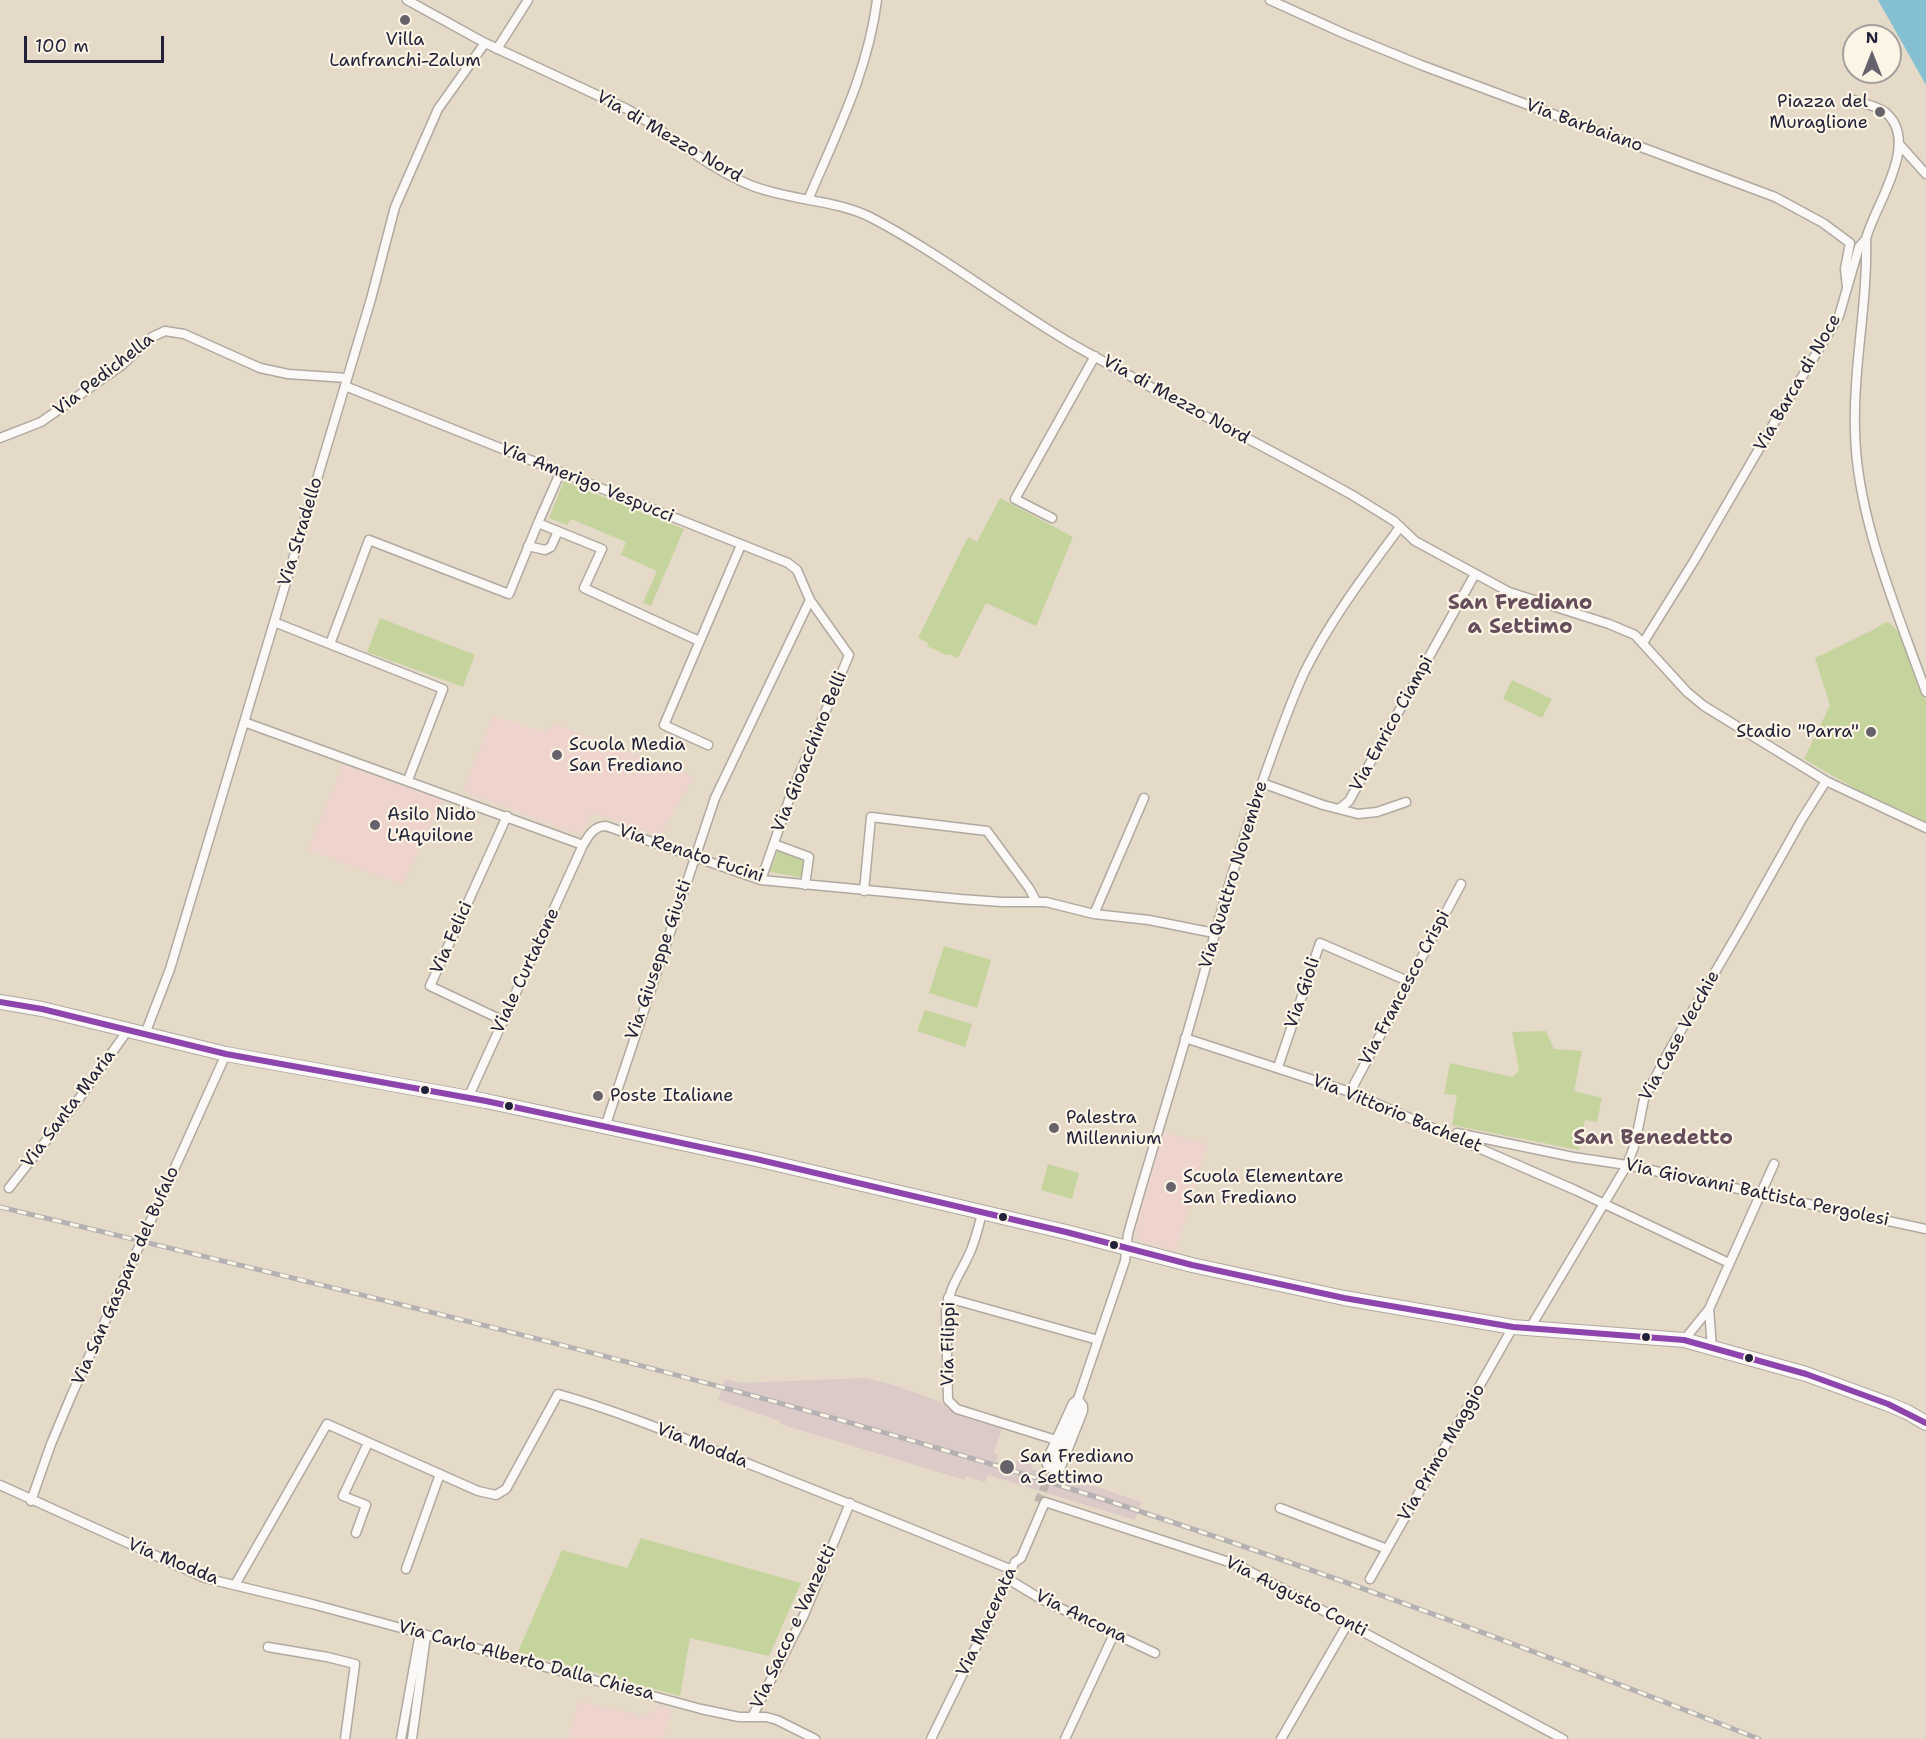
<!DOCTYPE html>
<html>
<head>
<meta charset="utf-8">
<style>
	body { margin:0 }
	#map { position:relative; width:1926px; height:1739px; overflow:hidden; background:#e5d9c8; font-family:"Shantell Sans",sans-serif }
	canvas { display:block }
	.north { position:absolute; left:1842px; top:24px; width:60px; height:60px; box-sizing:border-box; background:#fcf5e5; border:2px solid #a5a1a1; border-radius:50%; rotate:0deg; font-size:16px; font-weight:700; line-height:24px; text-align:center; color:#22223b }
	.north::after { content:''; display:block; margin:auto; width:21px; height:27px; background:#66626c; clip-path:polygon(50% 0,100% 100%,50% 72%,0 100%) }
	.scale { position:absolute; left:24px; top:36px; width:140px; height:27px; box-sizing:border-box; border:3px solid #22223b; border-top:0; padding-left:8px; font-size:18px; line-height:21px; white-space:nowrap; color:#22223b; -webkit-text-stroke:4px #fcf5e5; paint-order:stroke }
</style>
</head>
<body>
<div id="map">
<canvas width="1926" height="1739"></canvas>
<div class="north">N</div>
<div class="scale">100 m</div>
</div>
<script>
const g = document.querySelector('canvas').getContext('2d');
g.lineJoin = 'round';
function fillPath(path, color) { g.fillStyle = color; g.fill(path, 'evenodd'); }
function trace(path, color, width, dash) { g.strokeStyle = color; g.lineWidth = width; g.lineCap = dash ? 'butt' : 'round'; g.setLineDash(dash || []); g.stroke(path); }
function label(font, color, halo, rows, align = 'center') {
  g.font = font + ' "Shantell Sans",sans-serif'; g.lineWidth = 4.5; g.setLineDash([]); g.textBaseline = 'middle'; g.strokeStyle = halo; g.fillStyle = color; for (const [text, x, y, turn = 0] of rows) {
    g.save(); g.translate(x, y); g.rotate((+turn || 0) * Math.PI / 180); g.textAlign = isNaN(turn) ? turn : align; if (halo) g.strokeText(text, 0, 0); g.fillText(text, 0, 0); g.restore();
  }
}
fillPath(new Path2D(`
	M 493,715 L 547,733 L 553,723 L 694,777 L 659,836 L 592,812 L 580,835 L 463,791 Z
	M 343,765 L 443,800 L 403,884 L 308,850 Z
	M 1164,1132 L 1207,1144 L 1176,1251 L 1140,1240 L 1135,1231 Z
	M 578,1701 L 636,1714 L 640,1718 L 663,1706 L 672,1710 L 662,1739 L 569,1739 Z`), '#efd4cd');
fillPath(new Path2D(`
	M 866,1378 L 893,1385 L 941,1402 L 948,1409 L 971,1420 L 1002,1428 L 994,1453 L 998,1455 L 996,1461 L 1015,1467 L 1017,1460 L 1032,1465 L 1032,1469 L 1060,1478 L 1062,1475 L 1141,1502 L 1135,1520 L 988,1475 L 985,1482 L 966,1476 L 965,1480 L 780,1424 L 780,1421 L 718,1400 L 725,1379 L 741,1383 Z`), '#dbcac7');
fillPath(new Path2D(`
	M 564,481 L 684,529 L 651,606 L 643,603 L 657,571 L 621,555 L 626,542 L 571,519 L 567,525 L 549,518 Z
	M 1000,498 L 1073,537 L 1036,626 L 986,603 L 958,658 L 948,654 L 946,655 L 927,646 L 928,643 L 918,638 L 968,537 L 977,542 Z
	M 380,618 L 475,655 L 463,687 L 367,652 Z
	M 1886,622 L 1891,624 L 1903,638 L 1926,701 L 1926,822 L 1863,793 L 1804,759 L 1830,705 L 1815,658 L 1873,630 Z
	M 1512,680 L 1552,699 L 1542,718 L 1503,699 Z
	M 778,850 L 806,859 L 804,878 L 770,872 Z
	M 944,946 L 991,960 L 977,1008 L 929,993 Z
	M 925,1010 L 972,1024 L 965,1047 L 917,1031 Z
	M 1546,1031 L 1554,1049 L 1582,1051 L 1574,1091 L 1602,1098 L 1597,1122 L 1585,1120 L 1579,1150 L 1452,1125 L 1457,1095 L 1444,1094 L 1450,1063 L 1512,1077 L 1519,1071 L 1512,1032 Z
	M 1048,1164 L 1079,1173 L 1072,1199 L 1041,1190 Z
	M 641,1538 L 801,1583 L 769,1656 L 690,1638 L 680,1696 L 518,1652 L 562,1550 L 627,1568 Z`), '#c5d49d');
fillPath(new Path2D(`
	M 1878,0 L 1926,0 L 1926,85 Z`), '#84c0d2');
trace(new Path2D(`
	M 1038,1502 L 1054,1465`), '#beb4ac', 8, [8, 4]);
const minor = new Path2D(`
	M 407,0 L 485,43 L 627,109 C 669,133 705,166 750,185 C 789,201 835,199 872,218 C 942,255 1004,304 1072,344 C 1164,396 1259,443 1352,495 L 1394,521 L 1415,541 L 1509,592 L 1609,624 L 1635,635 L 1687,692 L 1704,706 L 1826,781 L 1926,828
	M 1270,0 L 1345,34 L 1421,65 L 1775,197 L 1823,223 L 1850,243 L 1845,269 L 1847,287
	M 497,49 L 528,0
	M 1899,144 L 1926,174
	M 808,200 C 836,134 868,72 877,0
	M 1866,239 C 1868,303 1853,366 1855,430 C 1856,516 1897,611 1926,692
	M 345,386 L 788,563 L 797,570 L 810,600 L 849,655 L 791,794 L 761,880
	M 0,438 L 41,422 L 122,365 L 152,337 L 165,331 L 184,334 L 260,368 L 288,374 L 347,378
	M 560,473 L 538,523 L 602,549 L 584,588 L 699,641
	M 1052,518 L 1015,499 L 1095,356
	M 528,546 L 545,550 L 551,547 L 558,531
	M 274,622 L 443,689 L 408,780
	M 1643,643 L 1694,561 L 1774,423 L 1839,316 L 1859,247 L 1866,239 C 1874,206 1922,142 1885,112 C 1877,106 1864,104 1854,100
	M 330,644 L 369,540 L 509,594 L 538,523
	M 244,722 L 583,845 C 589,835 594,826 606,826 L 761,880 L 960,899 L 1002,902 L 1046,902 L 1094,914 L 1149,920 L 1214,933
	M 708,745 L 664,725 L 741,545
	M 1262,783 L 1323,805 L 1358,814 L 1377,812 L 1406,802
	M 1340,808 L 1349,801 L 1475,574
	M 774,844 L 809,857 L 805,885
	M 864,891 L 871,817 L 987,831 L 1029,888 L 1036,901
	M 1094,914 L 1144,798
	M 504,1021 L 430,986 L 507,816
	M 145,1034 L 170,969 L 371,299 L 395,207 L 438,109 L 485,43
	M 1185,1038 L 1350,1092 L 1575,1190 L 1729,1263
	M 1278,1067 L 1320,943 L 1410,982
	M 1350,1092 L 1461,884
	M 468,1098 L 583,845
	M 605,1127 L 715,798 L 810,600
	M 1457,1133 L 1573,1157 L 1627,1165 L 1926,1229
	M 181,1154 L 226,1054
	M 9,1188 L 78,1100 L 128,1030
	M 982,1213 C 979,1225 976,1238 971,1250 C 961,1274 950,1284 946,1311 L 948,1400 L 957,1409 L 1056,1440
	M 948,1298 L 1098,1340
	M 1709,1309 L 1774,1164
	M 1530,1328 L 1627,1165 L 1635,1144 L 1644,1099 L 1669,1051 L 1742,926 L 1802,819 L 1826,781
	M 1684,1340 L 1709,1309 L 1712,1348
	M 1078,1399 L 1083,1406 L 1083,1411 L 1060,1469 L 1056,1470 L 1048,1467 L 1046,1462 L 1073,1403 Z
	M 1054,1465 L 1075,1414 L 1078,1399 L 1125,1261 L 1128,1234 C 1152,1148 1180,1063 1203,977 C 1221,909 1241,843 1264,777 C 1277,741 1289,705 1305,671 C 1331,619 1366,573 1400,527
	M 0,1485 L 205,1578 L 312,1604 L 701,1709 L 739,1717 L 766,1717 L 777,1720 L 815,1739
	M 31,1501 L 51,1444 L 72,1394
	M 1280,1508 L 1387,1549
	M 356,1533 L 366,1505 L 343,1496 L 368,1443
	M 1015,1562 L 1021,1558 L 1045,1502 L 1238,1565 L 1563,1739
	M 406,1569 L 440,1474
	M 1008,1579 L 1041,1599 L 1155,1653
	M 1370,1579 L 1513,1327
	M 235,1585 L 327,1424 L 478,1491 L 496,1495 L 506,1489 L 558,1394 C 625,1413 690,1441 754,1466 C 840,1500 926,1534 1012,1570
	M 268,1647 L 327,1657 L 355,1664 L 345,1739
	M 752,1717 L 804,1615 L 850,1503
	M 401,1739 L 420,1633
	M 412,1739 L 426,1635
	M 931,1739 L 991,1616 L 1013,1566
	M 1065,1739 L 1114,1634
	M 1281,1739 L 1348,1623`);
const primary = new Path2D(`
	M 0,1002 L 42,1009 L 226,1054 L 486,1101 L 756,1159 L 1066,1232 L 1192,1265 L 1344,1298 L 1513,1327 L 1684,1340 L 1806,1374 L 1888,1404 L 1907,1412 L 1926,1423`);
trace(minor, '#b0a9a0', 11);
trace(primary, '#b0a9a0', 16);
trace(minor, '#fbf9f7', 8);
trace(primary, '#fbf9f7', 14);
const rail = new Path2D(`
	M 0,1207 C 350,1292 702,1374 1046,1481 C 1287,1557 1523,1646 1759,1739`);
trace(rail, '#b3b1b2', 5);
trace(rail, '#fcf5e5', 3, [9]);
const minorBridge = new Path2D(`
	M 72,1394 L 181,1154`);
trace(minorBridge, '#b0a9a0', 11, []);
trace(minorBridge, '#fbf9f7', 8);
trace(new Path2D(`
	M 0,1002 L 42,1009 L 226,1054 L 486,1101 L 756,1159 L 1066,1232 L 1192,1265 L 1344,1298 L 1513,1327 L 1684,1340 L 1806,1374 L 1888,1404 L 1926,1423`), '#8e44ad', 6);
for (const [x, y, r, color] of [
	[405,20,6,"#66626c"],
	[1880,112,6,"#66626c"],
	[1871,732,6,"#66626c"],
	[557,755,6,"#66626c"],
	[375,825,6,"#66626c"],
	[425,1090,5,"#22223b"],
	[598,1096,6,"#66626c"],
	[509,1106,5,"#22223b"],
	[1054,1128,6,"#66626c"],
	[1171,1187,6,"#66626c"],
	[1003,1217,5,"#22223b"],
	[1114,1245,5,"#22223b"],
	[1646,1337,5,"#22223b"],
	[1749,1358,5,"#22223b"],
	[1007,1467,8,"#66626c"]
]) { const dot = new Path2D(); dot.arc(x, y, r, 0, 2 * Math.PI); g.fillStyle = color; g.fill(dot); trace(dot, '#fcf5e5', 2); }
label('18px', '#22223b', '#fcf5e5', [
	["Villa",405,40,"center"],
	["Lanfranchi-Zalum",405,61,"center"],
	["Piazza del",1868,102,"right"],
	["Muraglione",1868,123,"right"],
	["Stadio \"Parra\"",1859,732,"right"],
	["Scuola Media",569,745],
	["San Frediano",569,766],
	["Asilo Nido",387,815],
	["L'Aquilone",387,836],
	["Poste Italiane",610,1096],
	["Palestra",1066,1118],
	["Millennium",1066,1139],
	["Scuola Elementare",1183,1177],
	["San Frediano",1183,1198],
	["San Frediano",1020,1457],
	["a Settimo",1020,1478]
], 'left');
label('18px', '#22223b', '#fcf5e5', [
	["Via Barbaiano",1584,126,20],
	["Via di Mezzo Nord",669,137,30],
	["Via Pedichella",104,375,-38],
	["Via Barca di Noce",1798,383,-60],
	["Via di Mezzo Nord",1176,400,29],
	["Via Amerigo Vespucci",587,483,22],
	["Via Stradello",301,532,-73],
	["Via Enrico Ciampi",1392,724,-61],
	["Via Gioacchino Belli",810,752,-68],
	["Via Renato Fucini",691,854,18],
	["Via Quattro Novembre",1234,875,-73],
	["Via Felici",452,938,-66],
	["Via Giuseppe Giusti",659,960,-71],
	["Viale Curtatone",526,971,-65],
	["Via Francesco Crispi",1405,988,-62],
	["Via Gioli",1303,993,-71],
	["Via Case Vecchie",1680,1036,-61],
	["Via Santa Maria",69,1109,-53],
	["Via Vittorio Bachelet",1397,1114,22],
	["Via Giovanni Battista Pergolesi",1757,1193,12],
	["Via San Gaspare del Bufalo",126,1276,-66],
	["Via Filippi",949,1344,-89],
	["Via Modda",702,1446,21],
	["Via Primo Maggio",1442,1453,-60],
	["Via Modda",173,1562,22],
	["Via Augusto Conti",1296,1597,27],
	["Via Ancona",1081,1617,26],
	["Via Macerata",987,1622,-65],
	["Via Sacco e Vanzetti",794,1627,-65],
	["Via Carlo Alberto Dalla Chiesa",526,1661,15]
]);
label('bold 21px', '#664d5b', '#fcf5e5', [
	["San Frediano",1520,604],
	["a Settimo",1520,628],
	["San Benedetto",1653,1139]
]);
</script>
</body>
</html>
